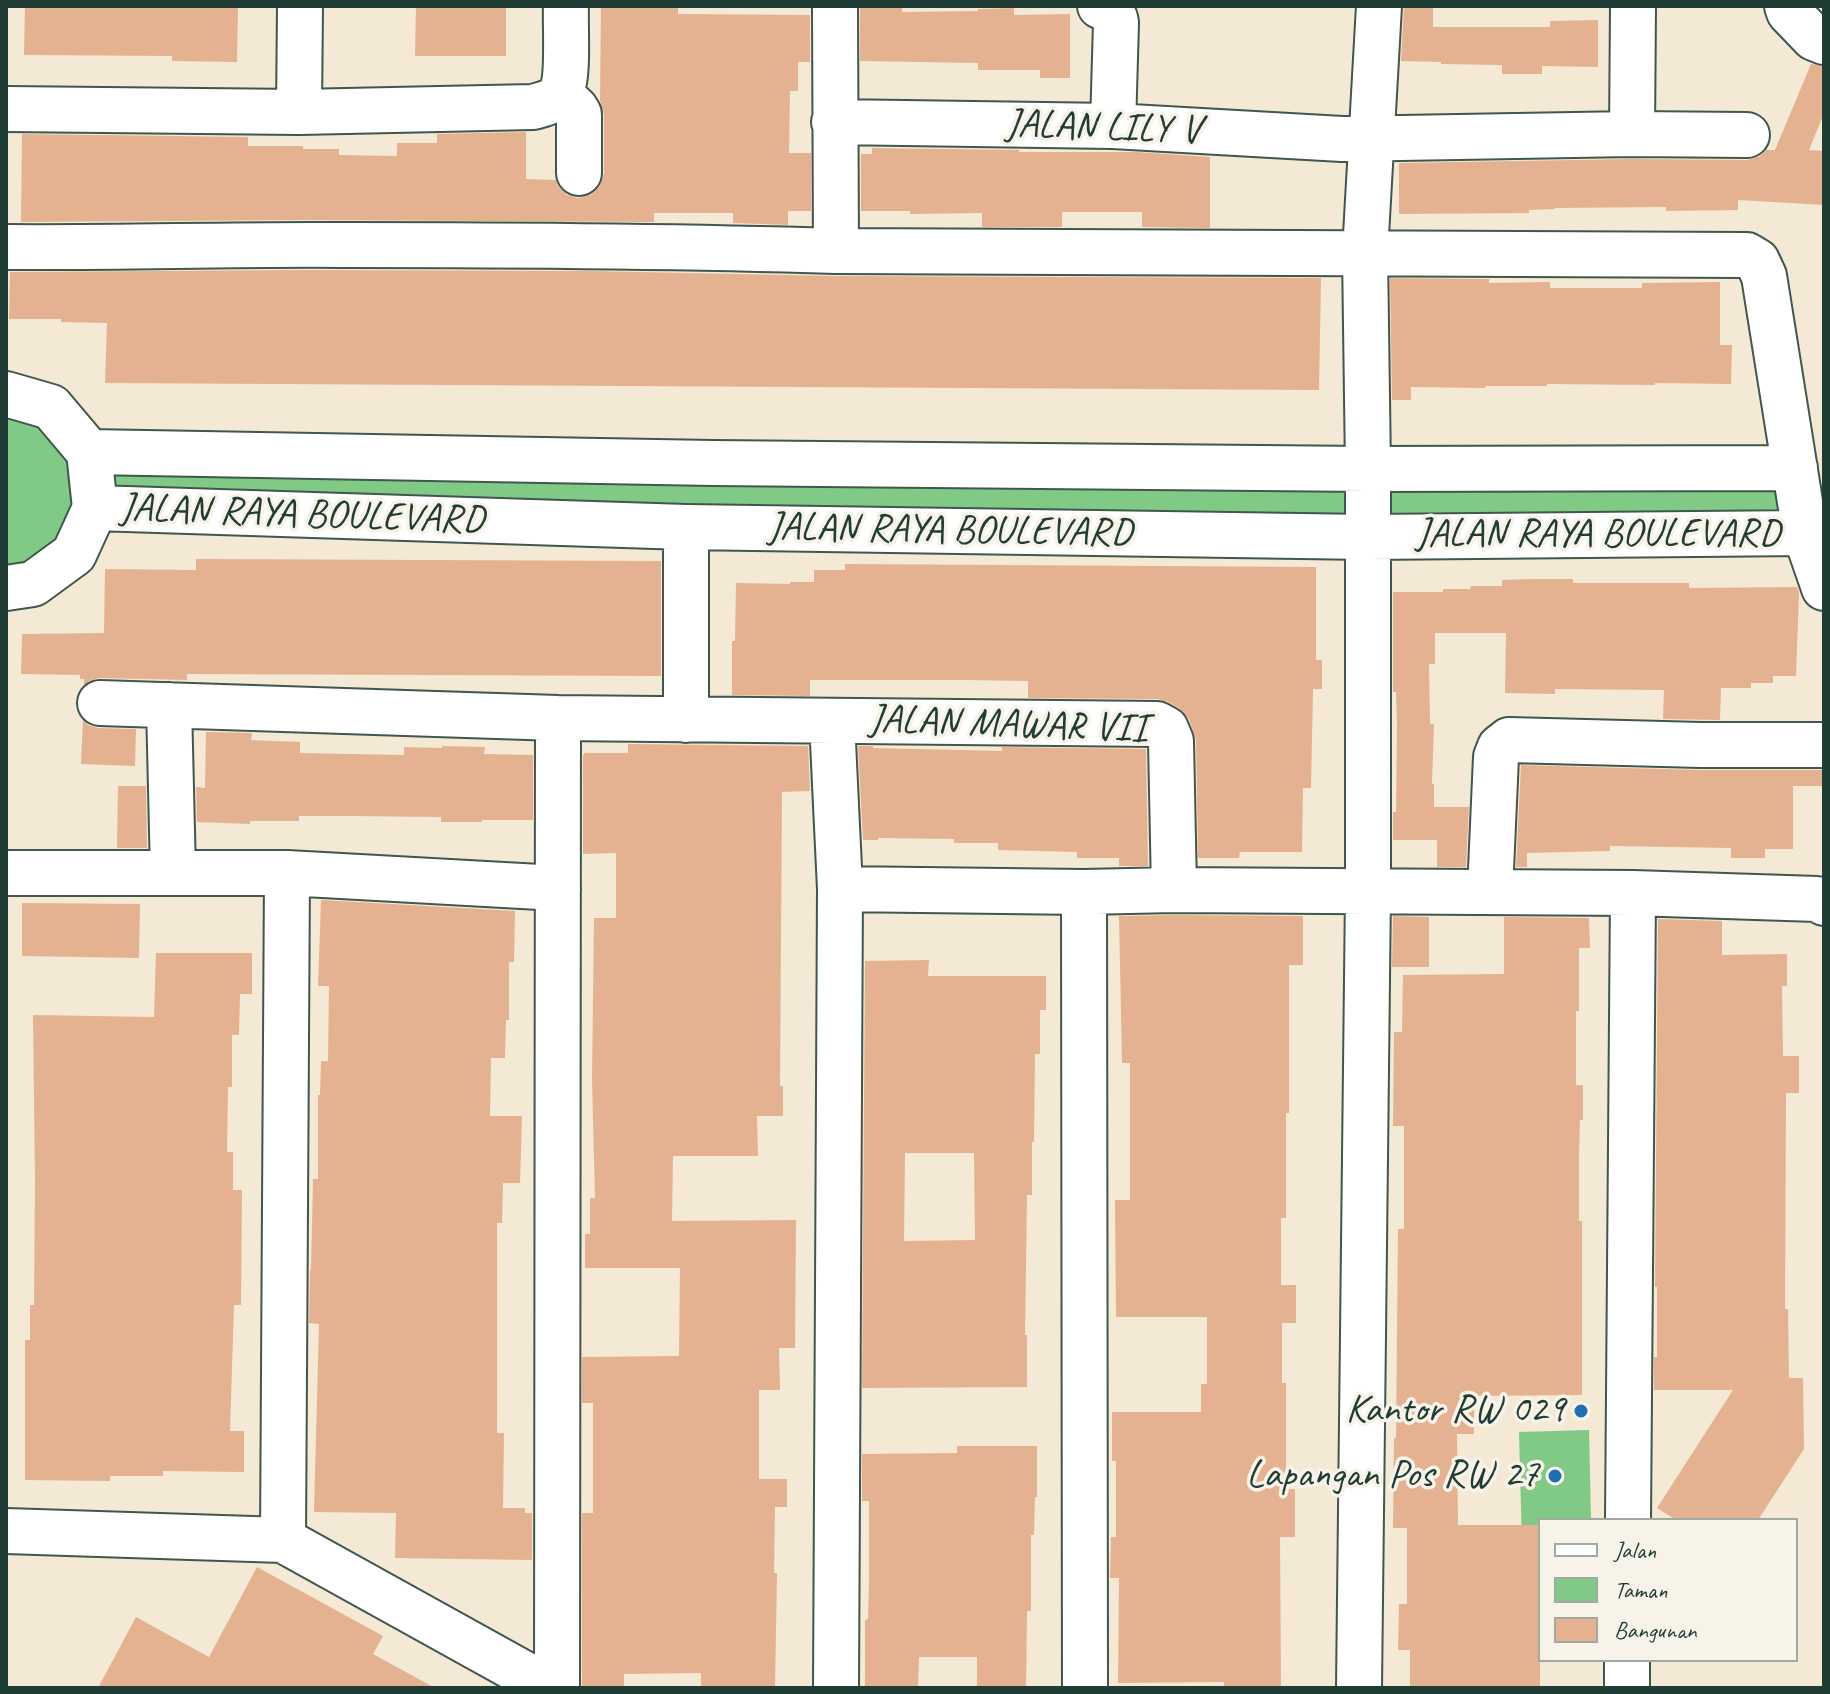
<!DOCTYPE html>
<html>
<head>
<meta charset="utf-8">
<style>
	body { margin:0 }
	#map { position:relative; width:1830px; height:1694px; overflow:hidden; background:#f3e9d4; font-family:Caveat,sans-serif }
	canvas { display:block }
	.frame { position:absolute; inset:0; border:8px solid #1f3d34; pointer-events:none }
	.legend { position:absolute; left:1538px; top:1518px; width:260px; height:144px; box-sizing:border-box; background:#f7f3e8; border:2px solid #a1aaa0; margin:0; padding:10px 14px; list-style:none; font-size:24px; color:#1f3d34 }
	.legend li { display:flex; align-items:center; gap:16px; height:40px }
	.legend b { width:40px; border:2px solid #a1aaa0 }
</style>
</head>
<body>
<div id="map">
<canvas width="1830" height="1694"></canvas>
<div class="frame"></div>
<ul class="legend">
<li><b style="height:10px;background:#fff"></b>Jalan</li>
<li><b style="height:22px;background:#81ca86"></b>Taman</li>
<li><b style="height:22px;background:#e4b290"></b>Bangunan</li>
</ul>
</div>
<script>
const g = document.querySelector('canvas').getContext('2d');
g.lineJoin = 'round';
function fillPath(path, color) { g.fillStyle = color; g.fill(path, 'evenodd'); }
function trace(path, color, width, dash) { g.strokeStyle = color; g.lineWidth = width; g.lineCap = dash ? 'butt' : 'round'; g.setLineDash(dash || []); g.stroke(path); }
function label(font, color, halo, rows, align = 'center') {
  g.font = font + ' Caveat,sans-serif'; g.lineWidth = 7; g.setLineDash([]); g.textBaseline = 'middle'; g.strokeStyle = halo; g.fillStyle = color; for (const [text, x, y, turn = 0] of rows) {
    g.save(); g.translate(x, y); g.rotate((+turn || 0) * Math.PI / 180); g.textAlign = isNaN(turn) ? turn : align; if (halo) g.strokeText(text, 0, 0); g.fillText(text, 0, 0); g.restore();
  }
}
fillPath(new Path2D(`
	M 6,394 L 89,452 L 1795,468 L 1805,533 L 95,508 L 6,588 Z
	M 1589,1430 L 1591,1520 L 1540,1520 L 1540,1546 L 1522,1547 L 1519,1432 Z`), '#81ca86');
fillPath(new Path2D(`
	M 25,6 L 238,6 L 237,62 L 172,61 L 172,56 L 24,55 Z
	M 416,6 L 506,6 L 506,56 L 415,56 Z
	M 601,6 L 678,6 L 678,14 L 810,15 L 810,62 L 798,62 L 798,91 L 790,91 L 789,153 L 811,153 L 811,211 L 788,211 L 788,225 L 733,223 L 733,213 L 654,213 L 654,222 L 303,220 L 21,222 L 22,134 L 248,137 L 248,146 L 303,146 L 303,149 L 339,149 L 339,155 L 397,156 L 397,143 L 437,143 L 437,134 L 526,132 L 526,179 L 556,180 L 558,186 L 567,195 L 578,198 L 591,195 L 600,186 L 604,173 L 604,114 L 600,100 Z
	M 1404,6 L 1433,6 L 1433,27 L 1550,27 L 1550,21 L 1598,20 L 1598,67 L 1542,66 L 1542,74 L 1502,74 L 1502,65 L 1441,64 L 1441,62 L 1401,61 Z
	M 860,8 L 902,8 L 902,12 L 978,11 L 978,9 L 1014,8 L 1014,15 L 1070,14 L 1070,78 L 1040,78 L 1040,70 L 978,70 L 978,63 L 860,61 Z
	M 1811,64 L 1824,66 L 1824,113 L 1809,150 L 1824,151 L 1824,205 L 1738,200 L 1738,210 L 1666,211 L 1666,207 L 1555,208 L 1555,209 L 1529,210 L 1529,213 L 1399,214 L 1399,163 L 1632,159 L 1747,160 L 1759,157 L 1766,150 L 1775,150 Z
	M 872,148 L 1019,150 L 1019,152 L 1136,152 L 1210,157 L 1210,228 L 1142,227 L 1142,212 L 1062,212 L 1062,227 L 982,227 L 982,213 L 910,214 L 910,211 L 861,211 L 861,154 L 872,154 Z
	M 303,270 L 590,271 L 835,276 L 1321,278 L 1319,390 L 105,383 L 107,323 L 61,322 L 61,319 L 9,319 L 10,272 Z
	M 1390,278 L 1489,279 L 1489,283 L 1550,282 L 1550,288 L 1642,288 L 1642,283 L 1720,282 L 1720,345 L 1732,345 L 1731,384 L 1655,383 L 1655,385 L 1547,384 L 1547,386 L 1485,386 L 1485,388 L 1411,387 L 1411,400 L 1392,400 Z
	M 196,559 L 661,561 L 661,676 L 187,674 L 187,680 L 100,678 L 89,681 L 84,685 L 84,679 L 80,679 L 80,675 L 21,674 L 22,634 L 104,633 L 105,569 L 196,570 Z
	M 845,564 L 1316,567 L 1316,660 L 1322,660 L 1322,689 L 1313,689 L 1311,788 L 1303,788 L 1302,852 L 1240,852 L 1239,858 L 1198,858 L 1196,740 L 1189,719 L 1179,708 L 1168,702 L 1157,699 L 1028,698 L 1028,681 L 966,680 L 810,680 L 810,696 L 732,695 L 732,641 L 735,641 L 736,583 L 790,584 L 790,582 L 814,582 L 814,570 L 845,570 Z
	M 1529,579 L 1573,579 L 1573,583 L 1689,583 L 1689,588 L 1797,587 L 1799,593 L 1796,676 L 1773,676 L 1773,683 L 1751,683 L 1751,688 L 1721,688 L 1720,720 L 1663,719 L 1664,690 L 1555,689 L 1555,694 L 1505,693 L 1506,633 L 1435,633 L 1435,664 L 1429,664 L 1430,724 L 1434,724 L 1432,784 L 1434,784 L 1434,807 L 1469,807 L 1466,867 L 1437,867 L 1437,840 L 1393,840 L 1393,812 L 1396,812 L 1397,723 L 1396,692 L 1393,692 L 1393,592 L 1443,592 L 1443,589 L 1470,589 L 1471,586 L 1502,586 L 1502,580 Z
	M 83,720 L 88,725 L 98,728 L 136,729 L 135,766 L 81,764 Z
	M 206,732 L 252,733 L 251,740 L 300,742 L 300,753 L 404,755 L 404,747 L 442,748 L 442,746 L 485,747 L 484,754 L 533,755 L 533,820 L 482,820 L 482,822 L 441,822 L 441,817 L 349,816 L 299,816 L 299,821 L 250,821 L 250,824 L 197,822 L 196,787 L 205,788 Z
	M 628,744 L 808,746 L 810,791 L 782,792 L 780,1086 L 783,1086 L 783,1116 L 757,1116 L 758,1156 L 673,1156 L 672,1221 L 796,1220 L 795,1348 L 779,1348 L 780,1390 L 759,1390 L 759,1479 L 787,1479 L 787,1507 L 775,1507 L 774,1573 L 777,1573 L 775,1688 L 701,1688 L 701,1673 L 624,1674 L 624,1688 L 582,1688 L 582,1513 L 593,1513 L 593,1403 L 582,1403 L 582,1357 L 679,1356 L 680,1268 L 585,1268 L 585,1234 L 590,1234 L 590,1198 L 595,1198 L 592,1079 L 594,918 L 616,918 L 616,853 L 583,854 L 583,755 L 585,753 L 628,753 Z
	M 858,746 L 873,746 L 873,748 L 1002,751 L 1002,747 L 1146,749 L 1148,866 L 1119,866 L 1119,858 L 1077,858 L 1077,852 L 998,850 L 998,843 L 954,843 L 954,839 L 878,838 L 878,840 L 863,840 Z
	M 1521,765 L 1700,770 L 1824,770 L 1824,786 L 1793,786 L 1793,849 L 1765,849 L 1765,858 L 1731,858 L 1731,848 L 1610,846 L 1610,851 L 1527,853 L 1527,867 L 1516,867 Z
	M 118,786 L 146,786 L 147,848 L 117,848 Z
	M 321,900 L 515,911 L 514,962 L 509,962 L 509,1020 L 506,1020 L 505,1058 L 491,1058 L 490,1116 L 522,1116 L 520,1183 L 503,1183 L 502,1223 L 497,1223 L 497,1433 L 504,1433 L 503,1508 L 525,1508 L 525,1513 L 532,1513 L 532,1560 L 395,1558 L 396,1513 L 314,1512 L 319,1324 L 309,1323 L 310,1270 L 311,1270 L 313,1179 L 318,1179 L 318,1095 L 320,1095 L 321,1061 L 328,1061 L 329,986 L 318,986 Z
	M 22,903 L 140,904 L 139,958 L 22,956 Z
	M 1174,915 L 1303,916 L 1303,965 L 1289,965 L 1289,1113 L 1286,1113 L 1286,1218 L 1281,1218 L 1281,1285 L 1296,1285 L 1296,1323 L 1282,1323 L 1282,1383 L 1286,1383 L 1286,1489 L 1295,1489 L 1295,1537 L 1280,1537 L 1281,1688 L 1224,1688 L 1224,1682 L 1118,1683 L 1119,1578 L 1110,1578 L 1111,1537 L 1116,1537 L 1116,1461 L 1112,1461 L 1112,1412 L 1201,1412 L 1201,1384 L 1207,1384 L 1207,1317 L 1116,1317 L 1115,1200 L 1130,1200 L 1130,1063 L 1122,1063 L 1119,916 Z
	M 1393,916 L 1429,917 L 1429,967 L 1392,967 Z
	M 1504,917 L 1589,918 L 1590,948 L 1579,948 L 1579,1011 L 1576,1011 L 1576,1085 L 1583,1085 L 1583,1120 L 1580,1120 L 1579,1155 L 1579,1221 L 1582,1221 L 1582,1395 L 1474,1396 L 1474,1434 L 1457,1434 L 1458,1525 L 1540,1525 L 1540,1688 L 1410,1688 L 1410,1650 L 1398,1650 L 1399,1604 L 1407,1604 L 1407,1528 L 1393,1528 L 1394,1438 L 1396,1438 L 1398,1229 L 1404,1229 L 1404,1126 L 1393,1126 L 1394,1032 L 1402,1032 L 1403,975 L 1504,974 Z
	M 1658,919 L 1722,921 L 1722,955 L 1787,954 L 1787,986 L 1782,986 L 1783,1056 L 1799,1056 L 1799,1093 L 1786,1093 L 1785,1309 L 1788,1309 L 1789,1378 L 1803,1378 L 1804,1449 L 1758,1520 L 1676,1520 L 1657,1508 L 1733,1390 L 1654,1390 L 1654,1357 L 1657,1357 L 1657,1287 L 1655,1287 Z
	M 156,953 L 252,953 L 252,994 L 240,994 L 239,1035 L 232,1035 L 232,1087 L 228,1087 L 227,1152 L 233,1152 L 233,1190 L 242,1190 L 241,1305 L 234,1305 L 230,1431 L 244,1431 L 244,1472 L 163,1471 L 163,1476 L 110,1476 L 110,1481 L 25,1480 L 25,1340 L 30,1340 L 30,1305 L 34,1305 L 35,1182 L 33,1015 L 154,1017 Z
	M 929,960 L 928,976 L 1046,976 L 1046,1010 L 1040,1010 L 1040,1054 L 1035,1054 L 1034,1142 L 1032,1142 L 1032,1195 L 1027,1195 L 1025,1335 L 1027,1335 L 1027,1387 L 862,1388 L 865,961 ZM 905,1153 L 974,1153 L 975,1240 L 904,1241 Z
	M 957,1446 L 1037,1446 L 1037,1497 L 1035,1497 L 1034,1535 L 1031,1535 L 1031,1611 L 1027,1611 L 1026,1688 L 977,1688 L 977,1657 L 919,1657 L 918,1688 L 865,1688 L 865,1620 L 868,1619 L 869,1582 L 869,1501 L 862,1501 L 862,1454 L 957,1453 Z
	M 257,1567 L 383,1636 L 373,1654 L 435,1688 L 98,1688 L 136,1617 L 209,1657 Z`), '#e4b290');
const street = new Path2D(`
	M 835,6 L 836,251
	M 1100,6 C 1109,10 1115,13 1116,23 L 1113,126
	M 1787,6 L 1789,12 L 1814,38 L 1824,42
	M 560,94 L 576,109 L 579,114 L 579,173
	M 6,109 L 299,112 L 533,107 C 543,104 555,102 561,92 C 569,77 565,25 566,6
	M 299,112 L 300,6
	M 834,122 L 1113,126 L 1342,139 L 1632,134 L 1747,135
	M 1632,134 L 1633,6
	M 6,247 C 119,248 232,244 345,245 C 509,245 672,246 836,251 L 1747,255 L 1757,261 L 1764,276 L 1805,533 L 1824,588
	M 6,394 L 51,407 L 89,452 L 95,508 L 74,554 L 33,584 L 6,588
	M 89,452 L 713,463 L 1368,469 L 1795,468
	M 95,508 L 686,527 L 1368,537 L 1805,533
	M 100,703 L 558,718 L 1157,724 L 1166,729 L 1171,741 L 1174,890
	M 169,705 L 173,873
	M 686,720 L 686,527
	M 832,721 L 840,889 L 836,1688
	M 6,873 L 287,873 L 558,888
	M 840,889 L 1084,892 L 1174,890 L 1633,893 L 1817,899 L 1824,903
	M 1084,892 L 1085,1688
	M 1490,892 L 1496,757 L 1500,747 L 1509,740 L 1701,745 L 1824,745
	M 1628,1520 L 1633,893
	M 6,1531 L 283,1540 L 550,1688
	M 283,1540 L 287,873
	M 557,1688 L 558,718
	M 1359,1688 L 1368,891 L 1368,469 L 1365,253 L 1379,6
	M 1627,1688 L 1627,1660`);
trace(street, '#3f574c', 48);
trace(street, '#fff', 44);
for (const [x, y, r, color] of [
	[1581,1411,8,"#1f6fb2"],
	[1555,1476,8,"#1f6fb2"]
]) { const dot = new Path2D(); dot.arc(x, y, r, 0, 2 * Math.PI); g.fillStyle = color; g.fill(dot); trace(dot, '#f7f3e8', 3); }
label('40px', '#1f3d34', '#f7f3e8', [
	["JALAN LILY V",1103,128,2],
	["JALAN RAYA BOULEVARD",302,515,2],
	["JALAN RAYA BOULEVARD",950,531,1],
	["JALAN RAYA BOULEVARD",1598,535],
	["JALAN MAWAR VII",1008,725,2]
]);
label('40px', '#1f3d34', '#f7f3e8', [
	["Kantor RW 029",1565,1411],
	["Lapangan Pos RW 27",1539,1476]
], 'right');
</script>
</body>
</html>
